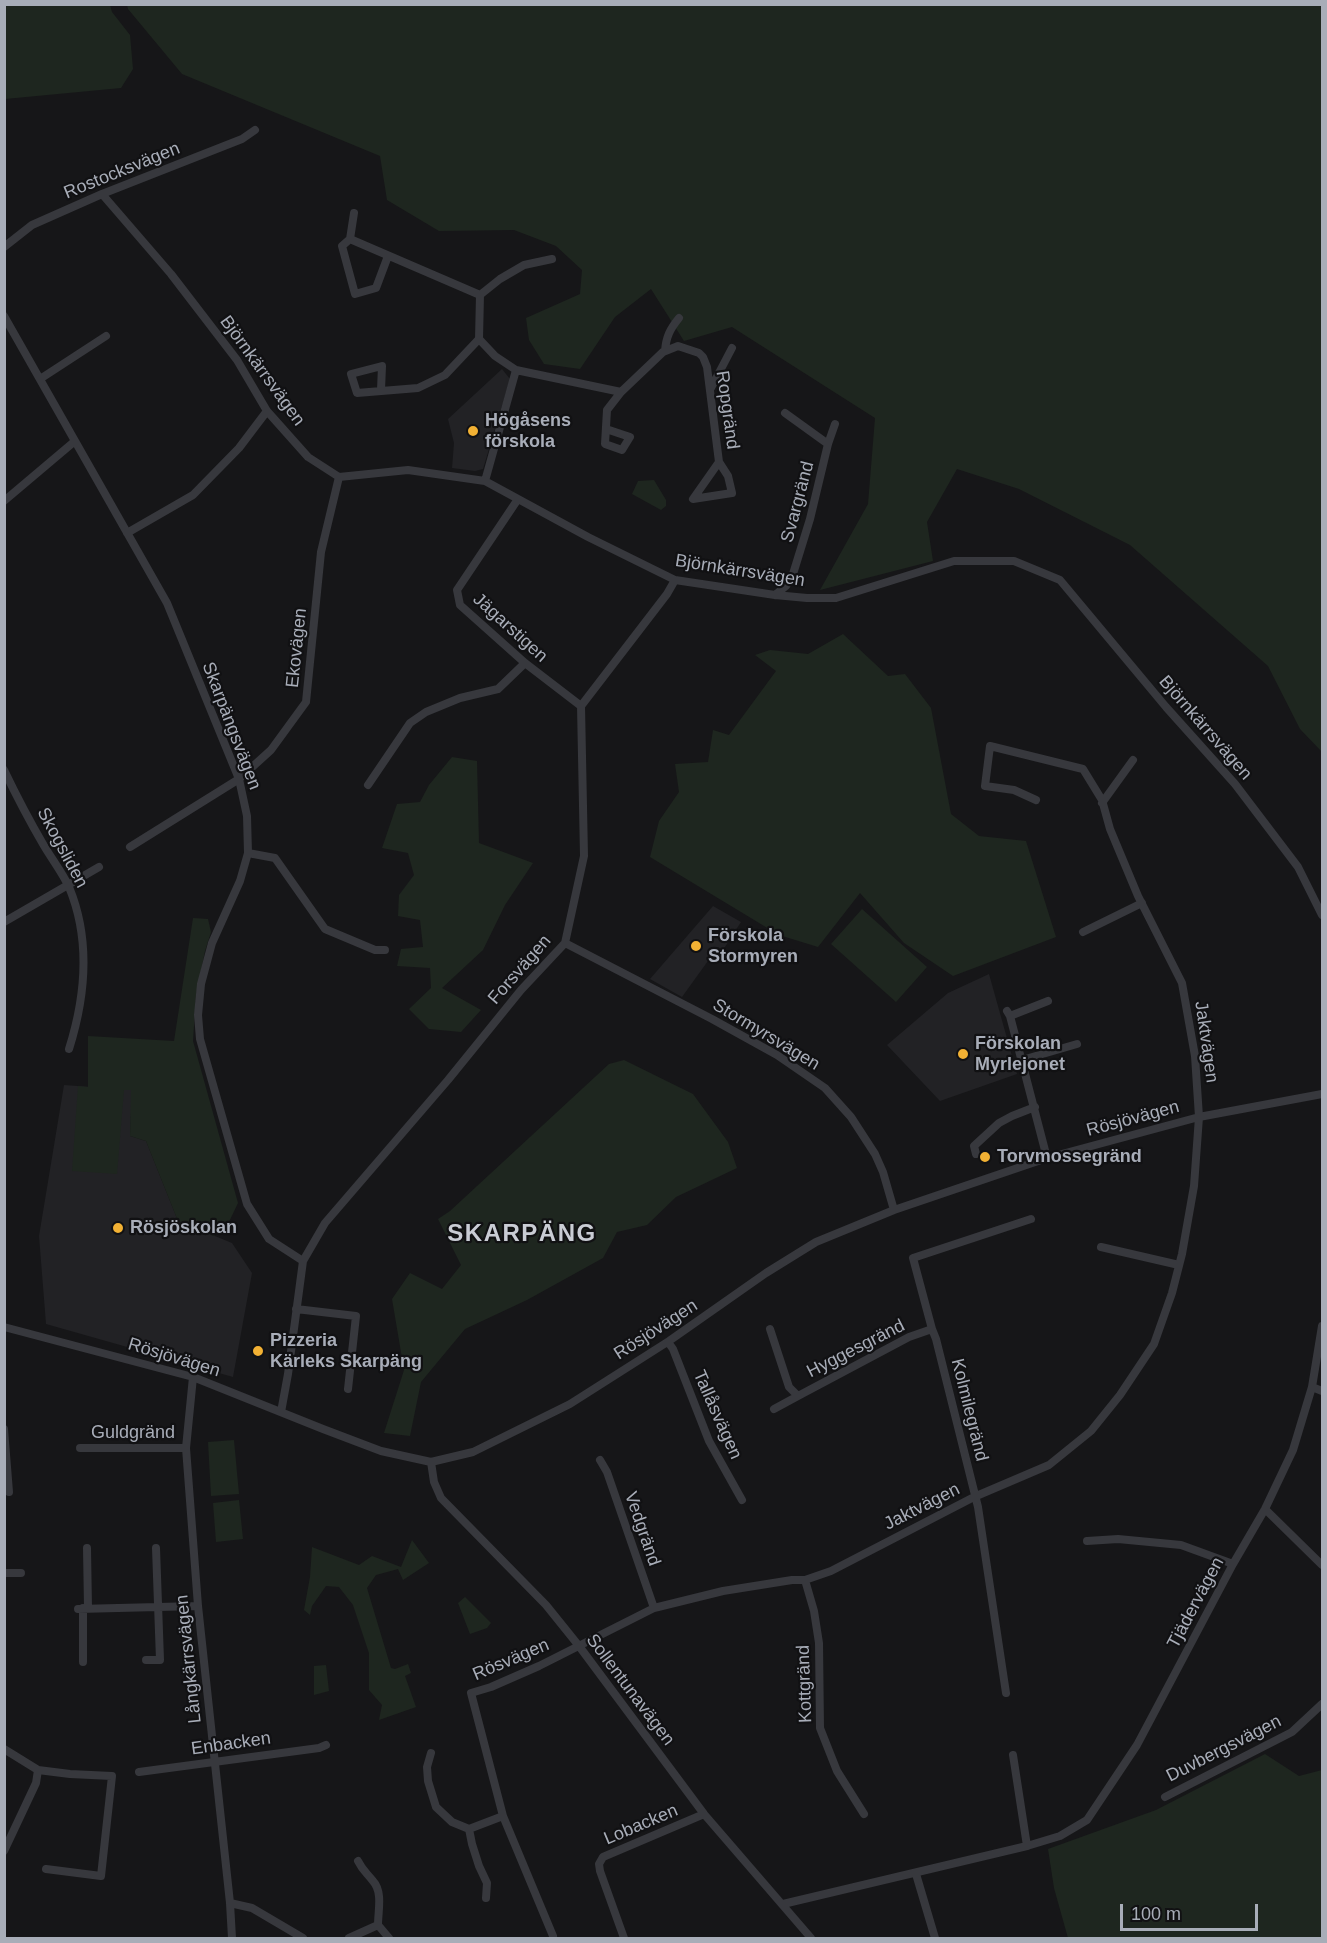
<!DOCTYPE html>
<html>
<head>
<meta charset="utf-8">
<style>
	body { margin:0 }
	#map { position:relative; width:1327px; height:1943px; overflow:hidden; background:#161618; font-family:Helvetica,sans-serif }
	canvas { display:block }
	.frame { position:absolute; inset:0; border:6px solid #a8adb8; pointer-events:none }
	.scale { position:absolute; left:1120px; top:1904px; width:138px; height:27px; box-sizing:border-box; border:3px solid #a8adb8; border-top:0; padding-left:8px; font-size:18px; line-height:21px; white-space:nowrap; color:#a8adb8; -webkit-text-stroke:4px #111113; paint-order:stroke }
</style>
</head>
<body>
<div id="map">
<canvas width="1327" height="1943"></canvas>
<div class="frame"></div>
<div class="scale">100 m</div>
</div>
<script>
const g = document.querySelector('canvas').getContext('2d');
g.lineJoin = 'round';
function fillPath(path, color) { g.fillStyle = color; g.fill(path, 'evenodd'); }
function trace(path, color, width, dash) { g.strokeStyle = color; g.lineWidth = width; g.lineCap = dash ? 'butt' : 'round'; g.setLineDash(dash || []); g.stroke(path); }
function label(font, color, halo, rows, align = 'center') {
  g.font = font + ' Helvetica,sans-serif'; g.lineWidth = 4.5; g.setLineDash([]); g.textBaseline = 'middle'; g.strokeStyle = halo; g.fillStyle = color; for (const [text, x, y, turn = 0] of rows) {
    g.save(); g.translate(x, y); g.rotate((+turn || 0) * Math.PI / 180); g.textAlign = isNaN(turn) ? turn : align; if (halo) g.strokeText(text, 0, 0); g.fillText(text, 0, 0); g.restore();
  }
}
fillPath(new Path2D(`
	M 502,369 L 510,379 L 483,469 L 475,471 L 452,468 L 454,443 L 448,419 Z
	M 713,906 L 741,922 L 723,950 L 718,947 L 682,997 L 650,979 Z
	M 989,974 L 1017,1074 L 940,1101 L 887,1045 L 948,993 Z
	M 64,1085 L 132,1090 L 130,1136 L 146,1141 L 178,1221 L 232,1243 L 252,1273 L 233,1377 L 46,1324 L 39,1236 Z`), '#222225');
fillPath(new Path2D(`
	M 9,4 L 110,5 L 112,12 L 130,35 L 133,69 L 121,88 L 5,99 L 4,7 Z
	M 127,5 L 1322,5 L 1322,752 L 1300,729 L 1268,666 L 1130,545 L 1019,489 L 957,469 L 927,522 L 933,561 L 820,590 L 868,504 L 875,418 L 732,327 L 684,341 L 651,289 L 615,317 L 580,369 L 544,364 L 529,340 L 526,318 L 580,294 L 582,270 L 556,246 L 514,230 L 439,231 L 387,200 L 380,156 L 182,74 L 128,9 Z
	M 654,480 L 666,500 L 666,506 L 661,510 L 632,494 L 638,481 Z
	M 843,634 L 888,676 L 905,674 L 931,708 L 951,814 L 979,836 L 1026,841 L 1056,937 L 953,976 L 904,943 L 860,893 L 818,947 L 779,935 L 650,857 L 659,821 L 679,792 L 675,764 L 708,762 L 713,730 L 729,735 L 776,671 L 755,655 L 770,650 L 808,654 Z
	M 452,757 L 477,761 L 479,843 L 533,863 L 505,905 L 483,950 L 442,988 L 481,1010 L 461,1032 L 429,1029 L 409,1009 L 431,988 L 430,968 L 397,966 L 401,949 L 423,947 L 420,920 L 398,916 L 399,895 L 414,875 L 408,853 L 382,848 L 397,804 L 420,802 L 429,785 Z
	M 862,909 L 927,967 L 896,1002 L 831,944 Z
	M 193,918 L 208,919 L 211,932 L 205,951 L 196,995 L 193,1041 L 238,1203 L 228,1224 L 214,1236 L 178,1221 L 146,1141 L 130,1136 L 131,1090 L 124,1090 L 117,1174 L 72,1171 L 78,1086 L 88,1087 L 88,1036 L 174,1041 Z
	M 624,1060 L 693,1094 L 728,1142 L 737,1168 L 676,1197 L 647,1225 L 617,1232 L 603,1258 L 527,1300 L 465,1329 L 421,1382 L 410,1436 L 384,1433 L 404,1370 L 392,1299 L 410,1273 L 442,1289 L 461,1265 L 438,1219 L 450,1211 L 609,1064 Z
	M 234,1440 L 239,1494 L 211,1496 L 208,1442 Z
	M 239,1500 L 243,1539 L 216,1542 L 213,1503 Z
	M 412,1540 L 429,1563 L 403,1580 L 398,1569 L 376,1575 L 367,1588 L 391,1668 L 395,1669 L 408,1664 L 411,1673 L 405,1676 L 416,1707 L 379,1720 L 382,1705 L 369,1690 L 369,1653 L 353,1605 L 339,1587 L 326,1586 L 312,1606 L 310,1615 L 304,1610 L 310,1577 L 312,1547 L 359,1565 L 372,1556 L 401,1567 Z
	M 465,1597 L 491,1623 L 487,1628 L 470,1634 L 458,1603 Z
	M 326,1665 L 329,1691 L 314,1695 L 314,1666 Z
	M 1265,1754 L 1299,1776 L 1322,1770 L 1322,1938 L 1068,1938 L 1054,1888 L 1048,1849 L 1156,1810 Z`), '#1e261f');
trace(new Path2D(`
	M 102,194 L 171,274 L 237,360 L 267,411 L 308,457 L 339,477 L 408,470 L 485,481 L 588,537 L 675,580 L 775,595 L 807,598 L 836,598 L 954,561 L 1014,561 L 1060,580 L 1166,707 L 1235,784 L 1298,867 L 1322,915
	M 350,239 L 354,213
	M 4,247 L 32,225 L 102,194 L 242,139 L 255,130
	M 388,256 L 376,288 L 355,294 L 342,246 L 350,239 L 480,295
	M 552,259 L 524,265 L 500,279 L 480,295 L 479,339 L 495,356 L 516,370 L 621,392 L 663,352 L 678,346 L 699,353 L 703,357 L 707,367 L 719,462 L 693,499 L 732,493 L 728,476 L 719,462
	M 4,316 L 167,603 L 239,779 L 247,816 L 248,853 L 240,881 L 212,943 L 201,984 L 198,1015 L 200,1039 L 247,1204 L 269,1239 L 303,1261
	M 665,351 C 666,337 670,329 679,318
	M 40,379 L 106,336
	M 711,388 L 732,348
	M 381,390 L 382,366 L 351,374 L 357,393 L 418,388 L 445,375 L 479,339
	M 785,413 L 828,444
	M 606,429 L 630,437 L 622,450 L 605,444 L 607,410 L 621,392
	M 485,481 L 516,370
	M 518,499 L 457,590 L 460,605 L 525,663 L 581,706
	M 4,501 L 75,441
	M 127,533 L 193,495 L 239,448 L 267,411
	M 775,595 L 786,586 L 793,574 L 810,519 L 828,444 L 835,424
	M 4,770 C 16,795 29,820 43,844 C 51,858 62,872 69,887 C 91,940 86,995 69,1049
	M 368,785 L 410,723 L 426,712 L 460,698 L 498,689 L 525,663
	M 1102,803 L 1133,760
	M 130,847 L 239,779 L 271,750 L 306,702 L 321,552 L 339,477
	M 248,853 L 275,858 L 325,929 L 375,950 L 385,950
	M 4,922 L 99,867
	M 1083,932 L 1142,903
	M 565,943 L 712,1019 L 777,1055 L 825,1088 L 851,1117 L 875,1154 L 883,1172 L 894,1210
	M 1007,1011 L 1010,1016 L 1047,1158
	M 1010,1016 L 1048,1001
	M 1022,1060 L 1077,1044
	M 976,1154 L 974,1146 L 999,1123 L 1012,1116 L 1035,1107
	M 1101,1247 L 1179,1265
	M 296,1309 L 356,1316 L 348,1389
	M 4,1327 L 193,1377 L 323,1429 L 381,1451 L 431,1462 L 473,1452 L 570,1404 L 669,1341 L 766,1273 L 816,1242 L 894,1210 L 1047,1158 L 1199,1117 L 1322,1094
	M 770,1329 L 789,1387 L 798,1396 L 909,1337 L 932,1329
	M 668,1342 L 673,1349 L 709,1441 L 742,1500
	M 193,1377 L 186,1448 L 198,1606 L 230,1903 L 232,1938
	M 1312,1387 L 1322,1391
	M 774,1409 L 798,1396
	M 281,1412 L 288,1374 L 303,1261 L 325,1223 L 448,1080 L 521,990 L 565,943 L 584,856 L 581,706 L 667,594 L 675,580
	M 4,1429 L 9,1492
	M 80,1448 L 186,1448
	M 600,1460 L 607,1472 L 654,1608
	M 431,1462 L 434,1482 L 441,1498 L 546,1605 L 579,1646 L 704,1814 L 811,1938
	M 1265,1509 L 1322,1565
	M 1087,1541 L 1118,1539 L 1181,1545 L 1233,1564
	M 87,1548 L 88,1608
	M 4,1573 L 21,1573
	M 805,1580 L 814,1611 L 819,1643 L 820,1728 L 837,1771 L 864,1814
	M 83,1608 L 83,1662
	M 78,1609 L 198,1606
	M 146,1660 L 160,1660 L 156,1548
	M 1006,1693 L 978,1507 L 936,1339 L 932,1329 L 913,1258 L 1031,1219
	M 4,1749 L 38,1770 L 70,1774 L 112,1776 L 101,1876 L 46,1869
	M 431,1753 L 427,1767 L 428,1781 L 436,1807 L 452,1822 L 469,1829
	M 1013,1755 L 1027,1846
	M 139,1772 L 319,1748 L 326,1745
	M 1165,1797 L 1292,1732 L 1322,1704
	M 4,1851 L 36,1783 L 38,1770
	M 916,1874 L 935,1938
	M 486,1898 L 487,1883 L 479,1866 L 472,1844 L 469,1829 L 503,1816
	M 230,1903 L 252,1908 L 303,1938
	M 783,1904 L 1027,1846 L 1060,1836 L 1087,1820 L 1137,1745 L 1233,1564 L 1265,1509 L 1293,1450 L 1312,1387 L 1322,1326
	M 378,1925 L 389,1938
	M 553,1936 L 503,1816 L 471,1693 L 491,1687 L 539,1666 L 654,1608 L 723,1591 L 792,1580 L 805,1580 L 831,1571 L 974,1497 L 1049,1465 L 1091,1431 L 1120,1395 L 1154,1344 L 1172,1293 L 1182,1254 L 1194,1186 L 1199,1117 L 1195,1056 L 1182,983 L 1138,896 L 1110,829 L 1102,800 L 1083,769 L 990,746 L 985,786 L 1014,790 L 1036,800
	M 349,1938 L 378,1925 C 378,1911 383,1892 373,1881 C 366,1872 363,1871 358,1861
	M 624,1938 L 600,1871 L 599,1864 L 603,1857 L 704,1814`), '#37383d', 8);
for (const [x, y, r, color] of [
	[473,431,6,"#f2b134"],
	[696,946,6,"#f2b134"],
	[963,1054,6,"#f2b134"],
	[985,1157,6,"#f2b134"],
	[118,1228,6,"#f2b134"],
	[258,1351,6,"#f2b134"]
]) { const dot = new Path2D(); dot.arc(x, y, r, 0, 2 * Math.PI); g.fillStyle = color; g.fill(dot); trace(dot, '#111113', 2); }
label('18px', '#a8adb8', '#111113', [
	["Rostocksvägen",122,171,-22],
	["Björnkärrsvägen",262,371,54],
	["Ropgränd",727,410,82],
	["Svargränd",798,502,-75],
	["Björnkärrsvägen",740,571,9],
	["Jägarstigen",510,628,42],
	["Ekovägen",297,648,-84],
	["Skarpängsvägen",231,726,69],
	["Björnkärrsvägen",1205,728,49],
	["Skogsliden",62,848,62],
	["Forsvägen",520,970,-49],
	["Stormyrsvägen",766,1035,31],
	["Jaktvägen",1206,1042,82],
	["Rösjövägen",1133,1119,-15],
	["Rösjövägen",656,1330,-33],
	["Hyggesgränd",856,1349,-27],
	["Rösjövägen",174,1358,17],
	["Kolmilegränd",969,1410,76],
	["Tallåsvägen",717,1415,66],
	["Guldgränd",133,1433],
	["Jaktvägen",922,1507,-27],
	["Vedgränd",642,1529,71],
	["Tjädervägen",1196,1603,-62],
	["Långkärrsvägen",189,1659,-96],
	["Rösvägen",511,1660,-23],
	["Kottgränd",805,1684,-92],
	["Sollentunavägen",630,1690,53],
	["Enbacken",231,1744,-8],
	["Duvbergsvägen",1224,1749,-27],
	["Lobacken",641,1825,-23]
]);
label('bold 18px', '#a8adb8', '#111113', [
	["Högåsens",485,421],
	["förskola",485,442],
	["Förskola",708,936],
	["Stormyren",708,957],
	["Förskolan",975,1044],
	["Myrlejonet",975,1065],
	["Torvmossegränd",997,1157],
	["Rösjöskolan",130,1228],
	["Pizzeria",270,1341],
	["Kärleks Skarpäng",270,1362]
], 'left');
g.letterSpacing = '1.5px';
label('bold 24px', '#c9ccd4', '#111113', [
	["SKARPÄNG",522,1234]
]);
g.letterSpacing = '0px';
</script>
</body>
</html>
